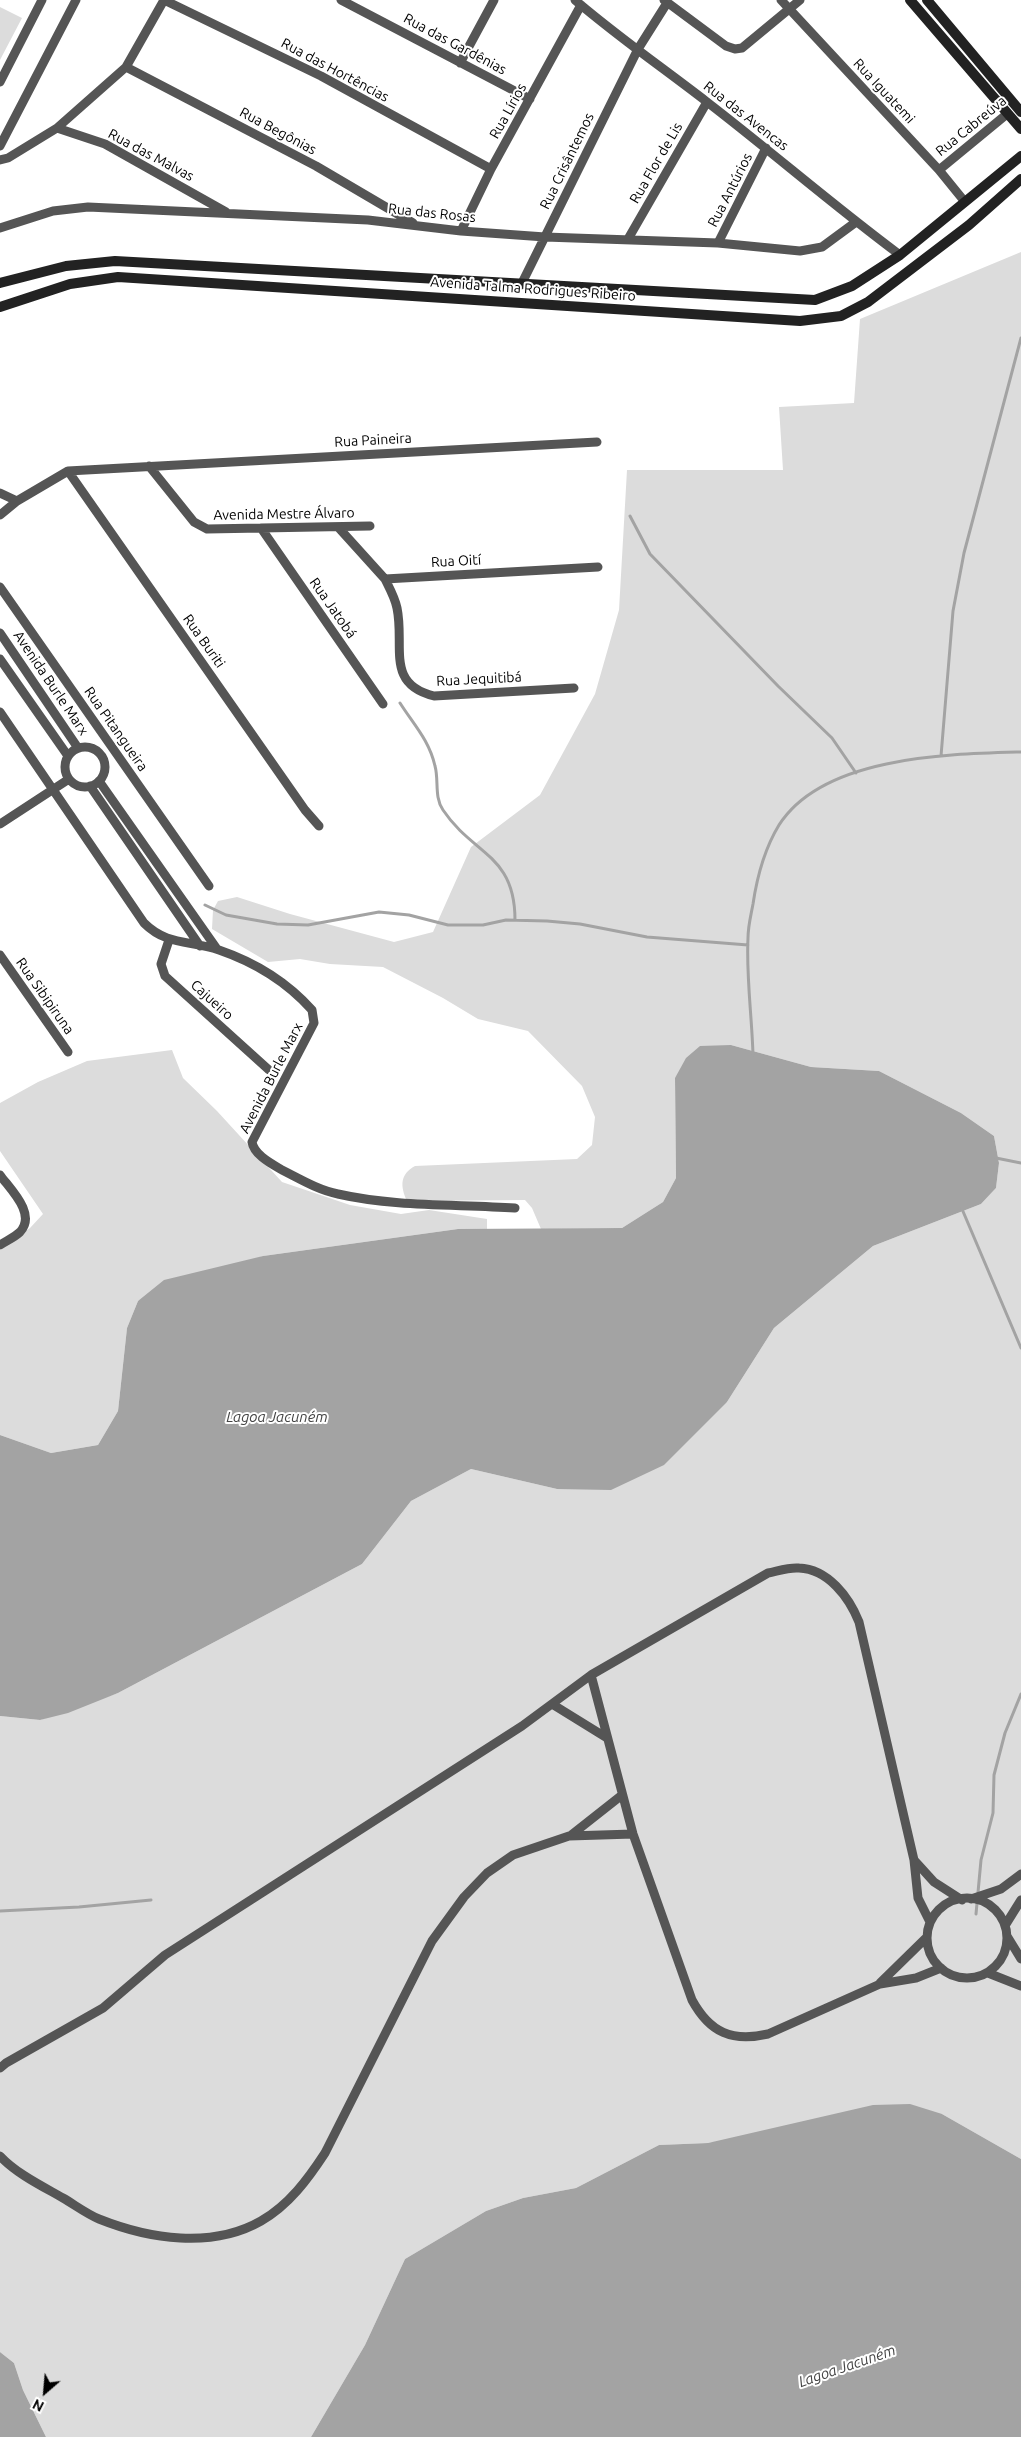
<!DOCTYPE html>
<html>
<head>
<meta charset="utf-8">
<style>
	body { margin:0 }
	#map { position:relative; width:1021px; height:2437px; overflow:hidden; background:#fff; font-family:Ubuntu,sans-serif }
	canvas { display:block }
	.north { position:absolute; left:20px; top:2367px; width:50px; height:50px; -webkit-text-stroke:4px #fff; paint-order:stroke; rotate:207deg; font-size:14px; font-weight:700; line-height:20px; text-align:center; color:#000 }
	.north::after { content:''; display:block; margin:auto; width:18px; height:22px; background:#000; clip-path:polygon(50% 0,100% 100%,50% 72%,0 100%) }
</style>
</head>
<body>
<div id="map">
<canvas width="1021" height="2437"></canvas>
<div class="north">N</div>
</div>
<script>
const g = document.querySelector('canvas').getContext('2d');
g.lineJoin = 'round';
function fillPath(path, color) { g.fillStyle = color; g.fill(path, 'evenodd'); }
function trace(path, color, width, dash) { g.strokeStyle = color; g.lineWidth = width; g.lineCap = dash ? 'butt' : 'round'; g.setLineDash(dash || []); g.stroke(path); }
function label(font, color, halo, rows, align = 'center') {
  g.font = font + ' Ubuntu,sans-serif'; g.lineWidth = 4; g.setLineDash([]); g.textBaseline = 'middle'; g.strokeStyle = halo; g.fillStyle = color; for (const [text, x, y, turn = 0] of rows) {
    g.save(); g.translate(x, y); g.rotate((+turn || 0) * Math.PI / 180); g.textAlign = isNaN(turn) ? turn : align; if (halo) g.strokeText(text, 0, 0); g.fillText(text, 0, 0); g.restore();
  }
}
fillPath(new Path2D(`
	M 0,7 L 22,18 L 0,60 Z
	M 1021,252 L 1021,2159 L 942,2114 L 708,2143 L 659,2145 L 576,2188 L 523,2198 L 486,2211 L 405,2259 L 365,2345 L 311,2437 L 46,2437 L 23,2390 L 14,2363 L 0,2352 L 0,1716 L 40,1720 L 118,1693 L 362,1564 L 411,1501 L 471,1469 L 557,1489 L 727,1402 L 774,1328 L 873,1246 L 981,1204 L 996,1188 L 999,1163 L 994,1136 L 961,1113 L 879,1071 L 811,1067 L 731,1045 L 675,1078 L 676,1178 L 663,1202 L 622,1228 L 541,1229 L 532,1208 L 525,1200 L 407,1201 C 400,1186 400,1174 415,1166 L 577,1159 L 592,1145 L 595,1117 L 582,1086 L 528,1031 L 478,1019 L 443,998 L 383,967 L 330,964 L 300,959 L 268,962 L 212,929 L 213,910 L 218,901 L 237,897 L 290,914 L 394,942 L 433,932 L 471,847 L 540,795 L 595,694 L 619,610 L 627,470 L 783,470 L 779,407 L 854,403 L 860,319 Z
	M 172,1050 L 183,1078 L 217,1111 L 282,1182 L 350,1205 L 401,1214 L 429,1210 L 487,1219 L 487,1229 L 458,1229 L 263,1256 L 138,1301 L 127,1328 L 118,1411 L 98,1445 L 51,1453 L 0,1435 L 0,1250 L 30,1228 L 43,1214 L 0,1151 L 0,1103 L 38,1082 L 87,1061 Z`), '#dcdcdc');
fillPath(new Path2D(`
	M 731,1045 L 811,1067 L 879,1071 L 961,1113 L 994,1136 L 999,1163 L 996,1188 L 981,1204 L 873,1246 L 774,1328 L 727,1402 L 664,1465 L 611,1490 L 557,1489 L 471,1469 L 411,1501 L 362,1564 L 118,1693 L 68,1713 L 40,1720 L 0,1716 L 0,1435 L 51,1453 L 98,1445 L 118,1411 L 127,1328 L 138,1301 L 164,1280 L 263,1256 L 458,1229 L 622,1228 L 663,1202 L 676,1178 L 675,1078 L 686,1058 L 700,1046 Z
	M 910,2104 L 942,2114 L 1021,2159 L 1021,2437 L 311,2437 L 365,2345 L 405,2259 L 486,2211 L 523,2198 L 576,2188 L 659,2145 L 708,2143 L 873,2105 Z
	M 0,2352 L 14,2363 L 23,2390 L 46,2437 L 0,2437 Z`), '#a3a3a3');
trace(new Path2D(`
	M 630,516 L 650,554 L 778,686 L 832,738 L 856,773
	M 400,703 C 414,725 429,740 435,766 C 439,780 434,797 443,810 C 473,855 515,854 515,920
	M 941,756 L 953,611 L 964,553 L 1021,338
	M 205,905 L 226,915 L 277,924 L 308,925 L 379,912 L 409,915 L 448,925 L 483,925 L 506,920 L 547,921 L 580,924 L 647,937 L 748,945
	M 753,1055 C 752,1017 746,976 748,938 C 748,926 751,915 753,904 C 757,877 765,848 779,825 C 823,756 948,754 1021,752
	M 996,1158 L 1021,1163
	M 962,1209 L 1021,1348
	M 0,1911 L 79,1907 L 151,1900
	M 976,1914 L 981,1860 L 993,1813 L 994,1775 L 1005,1733 L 1021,1694`), '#a3a3a3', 3);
trace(new Path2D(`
	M 164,0 L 321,76 L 491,169
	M 341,0 L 530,99
	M 575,0 C 617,36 663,68 707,102 C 772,152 834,206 900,255
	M 664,0 L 726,46 L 735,49 L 742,48 L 800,0
	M 781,0 L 939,170 L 965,202
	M 460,63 L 494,0
	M 126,67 L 316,166 L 413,223
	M 0,82 L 42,0
	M 57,128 L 105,144 L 226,212
	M 0,146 L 76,0
	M 0,160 L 8,158 L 57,128 L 126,67 L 164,0
	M 939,170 L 1007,114
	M 0,228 L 53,211 L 88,207 L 368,220 L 461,231 L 545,237 L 718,243 L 800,251 L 822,247 L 856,222
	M 461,231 L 491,169 L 581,5
	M 628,239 L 707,102
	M 718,243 L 766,148
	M 521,285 L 638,49 L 667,3
	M 149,466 L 194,522 L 207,529 L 370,526
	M 68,471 L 305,810 L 319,826
	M 0,493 L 17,501
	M 0,515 L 17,501 L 68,471 L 597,442
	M 338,527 L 385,579 L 598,567
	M 261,528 L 383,704
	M 385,579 C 390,589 395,598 397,608 C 405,646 385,684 434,696 L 574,688
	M 0,587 L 209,886
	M 0,633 L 78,748
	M 0,659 L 68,756
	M 0,712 L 144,923 C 167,946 190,940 219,950 C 254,962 287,982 312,1010 L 314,1023 L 252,1142 C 254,1155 272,1164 282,1170 C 300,1179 318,1190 338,1194 C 395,1207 457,1204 515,1208
	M65 767a20 20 0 1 1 40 0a20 20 0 1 1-40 0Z
	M 99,781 L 217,949
	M 90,786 L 200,946
	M 0,824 L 69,779
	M 169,940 L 161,964 L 165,976 L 269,1070
	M 0,955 L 68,1052
	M 0,1175 C 10,1189 37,1214 20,1232 C 15,1237 6,1241 0,1245
	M 591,1675 L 633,1834 L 692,2000 C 710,2033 732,2042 768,2034 L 880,1984 L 916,1978 L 941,1968
	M 552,1704 L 607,1738
	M 570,1836 L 622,1795
	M 914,1860 L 934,1882 L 962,1900
	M927 1938a40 40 0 1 1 80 0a40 40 0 1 1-80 0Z
	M 971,1899 L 1001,1889 L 1021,1874
	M 1006,1924 L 1021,1900
	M 1007,1936 L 1021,1959
	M 988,1973 L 1021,1986
	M 880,1983 L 927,1937
	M 0,2068 L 6,2063 L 103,2008 L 165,1955 L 522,1726 L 591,1675 L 768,1573 C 778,1571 789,1567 799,1568 C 828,1569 849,1597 859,1622 L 914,1860 L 918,1898 L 930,1922
	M 0,2156 C 17,2174 42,2186 63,2198 C 75,2205 87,2214 99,2219 C 149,2239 212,2249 261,2221 C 289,2205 308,2179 325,2153 L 432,1941 L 464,1897 L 487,1873 L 513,1855 L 569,1836 L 633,1834`), '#555', 9);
trace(new Path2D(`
	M 910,0 L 1021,129
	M 927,0 L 1021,112
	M 0,283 L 66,266 L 115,261 L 815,300 L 852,286 L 900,255 L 1021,156
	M 0,307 L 70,284 L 118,277 L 800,321 L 841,316 L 868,302 L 969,225 L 1021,179`), '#222', 10);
label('14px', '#000', '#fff', [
	["Rua das Gardênias",455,44,28],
	["Rua das Hortências",335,70,28],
	["Rua Iguatemi",884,91,47],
	["Rua Lírios",508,111,-61],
	["Rua das Avencas",746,116,38],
	["Rua Cabreúva",971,126,-39],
	["Rua Begônias",278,131,28],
	["Rua das Malvas",151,155,28],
	["Rua Crisântemos",567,161,-64],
	["Rua Flor de Lis",656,163,-60],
	["Rua Antúrios",730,190,-63],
	["Rua das Rosas",432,213,6],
	["Avenida Talma Rodrigues Ribeiro",533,289,4],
	["Rua Paineira",373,440,-3],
	["Avenida Mestre Álvaro",284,514,-1],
	["Rua Oití",456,561,-3],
	["Rua Jatobá",333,608,55],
	["Rua Buriti",204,641,55],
	["Rua Jequitibá",479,679,-3],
	["Avenida Burle Marx",51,683,56],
	["Rua Pitangueira",116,729,55],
	["Rua Sibipiruna",45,996,55],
	["Cajueiro",212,1000,42],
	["Avenida Burle Marx",271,1078,-63]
]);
label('italic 15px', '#444', '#fff', [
	["Lagoa Jacuném",277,1417],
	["Lagoa Jacuném",847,2366,-19]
]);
</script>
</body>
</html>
